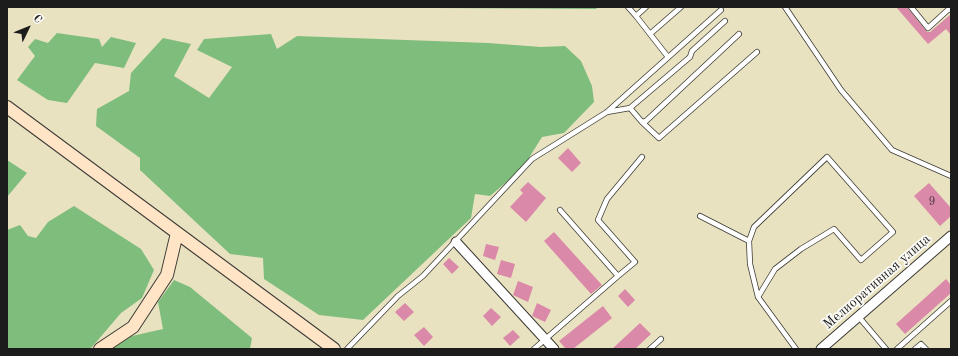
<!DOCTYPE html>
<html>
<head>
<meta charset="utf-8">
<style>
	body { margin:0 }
	#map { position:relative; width:958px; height:356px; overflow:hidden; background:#e9e2c0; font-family:"Old Standard TT",serif }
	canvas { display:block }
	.frame { position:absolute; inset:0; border:8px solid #1c1c1c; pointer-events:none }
	.north { position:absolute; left:8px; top:8px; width:40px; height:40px; -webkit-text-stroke:3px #fdfcf7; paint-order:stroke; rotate:47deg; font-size:11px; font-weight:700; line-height:16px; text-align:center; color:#1c1c1c }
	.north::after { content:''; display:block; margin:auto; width:14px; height:18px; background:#1c1c1c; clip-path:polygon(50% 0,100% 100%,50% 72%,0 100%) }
</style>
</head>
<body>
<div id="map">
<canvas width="958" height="356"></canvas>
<div class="frame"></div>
<div class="north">С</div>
</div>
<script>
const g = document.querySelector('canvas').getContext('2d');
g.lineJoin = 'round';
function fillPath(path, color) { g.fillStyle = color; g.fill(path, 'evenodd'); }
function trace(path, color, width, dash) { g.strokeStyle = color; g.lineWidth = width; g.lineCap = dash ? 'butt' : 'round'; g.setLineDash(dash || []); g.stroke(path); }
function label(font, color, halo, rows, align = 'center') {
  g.font = font + ' "Old Standard TT",serif'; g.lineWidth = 3.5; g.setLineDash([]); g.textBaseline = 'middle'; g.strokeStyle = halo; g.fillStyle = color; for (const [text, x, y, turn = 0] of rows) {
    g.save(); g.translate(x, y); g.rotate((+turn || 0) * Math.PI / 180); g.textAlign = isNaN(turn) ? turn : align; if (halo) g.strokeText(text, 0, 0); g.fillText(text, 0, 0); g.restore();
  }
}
fillPath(new Path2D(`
	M 425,7 L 598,7 L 596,9 L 431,8 Z
	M 57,33 L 99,39 L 102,47 L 111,37 L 136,43 L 124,68 L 95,63 L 67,103 L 48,100 L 17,80 L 35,56 L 28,47 L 35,39 L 48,43 Z
	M 271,34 L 277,49 L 297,36 L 488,43 L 541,47 L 565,46 L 581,61 L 592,86 L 594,102 L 564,133 L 542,137 L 522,169 L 490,196 L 475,194 L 471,218 L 363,320 L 319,315 L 264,279 L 263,258 L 230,254 L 140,170 L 140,158 L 96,126 L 97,109 L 129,91 L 131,73 L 163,38 L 191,44 L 174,76 L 209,98 L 232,67 L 197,50 L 204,39 Z
	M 7,160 L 27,173 L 7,197 Z
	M 74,206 L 141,249 L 154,270 L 142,298 L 121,313 L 92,347 L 88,349 L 7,349 L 7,230 L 20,225 L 28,236 L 36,238 L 48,222 Z
	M 174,280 L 190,287 L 252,338 L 250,349 L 112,349 L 132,336 L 163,329 L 158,302 Z`), '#7fbd7d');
fillPath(new Path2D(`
	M 896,7 L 907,7 L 927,32 L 930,32 L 951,14 L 951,35 L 946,29 L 928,44 Z
	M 568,148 L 581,163 L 572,172 L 558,158 Z
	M 528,182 L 546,198 L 526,222 L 510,207 L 523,193 L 520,190 Z
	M 929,183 L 951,208 L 951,216 L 940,226 L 914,196 Z
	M 554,232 L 602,285 L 591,294 L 544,241 Z
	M 486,244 L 499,247 L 495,260 L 483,256 Z
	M 449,258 L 459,267 L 452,274 L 443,264 Z
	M 501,260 L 515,264 L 511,278 L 497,274 Z
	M 946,279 L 951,285 L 951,293 L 905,334 L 896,324 Z
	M 518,281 L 533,287 L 528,302 L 513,295 Z
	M 625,289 L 635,300 L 628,307 L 618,296 Z
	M 405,303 L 414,312 L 404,321 L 395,312 Z
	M 537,303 L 551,310 L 545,322 L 532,316 Z
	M 603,306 L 612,318 L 573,349 L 566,349 L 559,341 Z
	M 491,308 L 501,317 L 492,326 L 483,316 Z
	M 640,323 L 651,334 L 635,349 L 612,349 Z
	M 424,327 L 433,337 L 424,346 L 414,335 Z
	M 513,330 L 520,337 L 510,346 L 503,338 Z`), '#da89a9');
const lane = new Path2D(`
	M 628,7 L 636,16
	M 646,7 L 636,16 L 668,57
	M 785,7 L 841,90 L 892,150 L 951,176
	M 911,7 L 928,28 L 950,8 L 951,10
	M 650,34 L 681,7
	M 630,108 L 642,122 L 646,121 L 739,34
	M 607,112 L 630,108 L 690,57 L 692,51 L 725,21
	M 642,122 L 659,138 L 757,52
	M 700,216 L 749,241 L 750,264 L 758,297 L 796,349
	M 749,241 L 754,227 L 827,157 L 893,232 L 861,260 L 834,229 L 801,249 L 775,269 L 758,297
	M 618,276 L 635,262 L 598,220 L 607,199 L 642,157
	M 858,316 L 886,349
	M 347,349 L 398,296 L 423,276 L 532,159 L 607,112 L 721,10
	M 534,349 L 618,276 L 560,210
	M 650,349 L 661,339
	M 897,349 L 951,301
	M 915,349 L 921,344 L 926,349`);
const street = new Path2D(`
	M 456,242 L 554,349
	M 821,349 L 951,236`);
const secondary = new Path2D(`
	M 7,107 L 334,349
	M 100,349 L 133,327 L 167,275 L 177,233`);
trace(lane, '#3b3a35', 6);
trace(street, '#3b3a35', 11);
trace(secondary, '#3b3a35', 14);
trace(lane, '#fff', 4.5);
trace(street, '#fff', 9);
trace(secondary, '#ffe4c6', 12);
label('12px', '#4c373f', null, [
	["9",932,202]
]);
label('14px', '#1c1c1c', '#fdfcf7', [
	["Мелиоративная улица",877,282,-41]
]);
</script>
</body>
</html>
